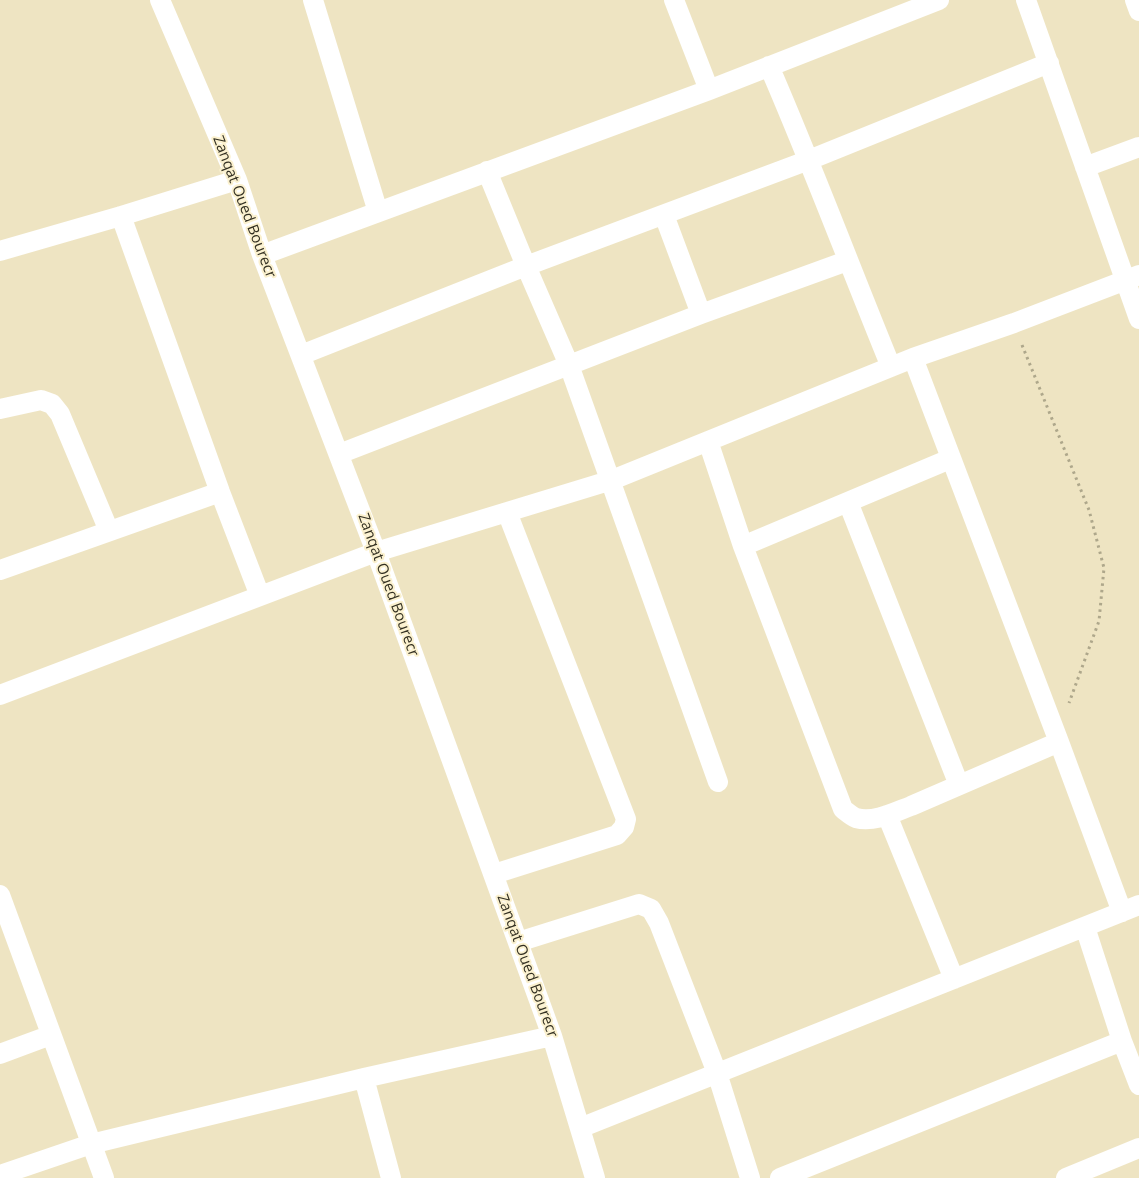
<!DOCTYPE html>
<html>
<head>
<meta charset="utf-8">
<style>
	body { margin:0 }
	canvas { display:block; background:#eee4c2 }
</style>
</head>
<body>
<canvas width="1139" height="1178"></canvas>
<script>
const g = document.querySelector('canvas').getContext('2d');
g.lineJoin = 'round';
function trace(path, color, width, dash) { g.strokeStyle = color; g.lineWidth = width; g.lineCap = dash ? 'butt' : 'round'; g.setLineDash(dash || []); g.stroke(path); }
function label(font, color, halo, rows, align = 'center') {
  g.font = font + ' "Open Sans",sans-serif'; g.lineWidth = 4; g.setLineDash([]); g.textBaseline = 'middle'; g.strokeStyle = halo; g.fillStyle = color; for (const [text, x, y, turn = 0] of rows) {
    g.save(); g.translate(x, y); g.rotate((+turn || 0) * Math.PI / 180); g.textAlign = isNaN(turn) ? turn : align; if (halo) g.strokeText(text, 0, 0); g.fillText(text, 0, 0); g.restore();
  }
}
trace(new Path2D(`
	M 1022,345 L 1089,510 L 1104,568 L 1099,621 L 1069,703`), '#aea78b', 3, [2.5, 4]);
trace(new Path2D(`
	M 160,0 L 237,180 L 262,255 L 376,552 L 552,1036 L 595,1178
	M 313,0 L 378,212
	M 674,0 L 709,90
	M 1026,0 L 1139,319
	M 1135,0 L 1139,11
	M 769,66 C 812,165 850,267 891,367
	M 1085,167 L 1139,147
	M 487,171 L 526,266 L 569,365 L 718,782
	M 664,215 L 701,314
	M 121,216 L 220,492 L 260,596
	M 0,251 L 121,216 L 237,180
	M 262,255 L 709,90 L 939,0
	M 301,355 L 526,266 L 809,160 L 1049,63
	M 913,358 L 1059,742 L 1122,912
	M 0,409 L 41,400 L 52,404 L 60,414 L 109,531
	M 708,441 L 743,546 L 843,809 C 847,812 851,816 856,818 C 874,823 895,812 911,806 L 1059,742
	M 339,454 L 701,314 L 847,261
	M 848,502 L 959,785
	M 743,546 L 950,459
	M 0,570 L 220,492
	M 0,695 L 376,552 L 612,480 L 913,358 L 1014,323 L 1139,275
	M 887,815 L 954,979
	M 494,874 L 617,835 L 624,827 L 626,819 L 507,512
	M 0,895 L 104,1178
	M 1085,927 L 1122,1041 L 1139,1085
	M 518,942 L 639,904 L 651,909 L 659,923 L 717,1073 L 750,1178
	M 0,1054 L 51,1035
	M 364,1078 L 391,1178
	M 580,1128 L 1139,905
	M 0,1175 L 91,1144 L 364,1078 L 552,1036
	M 780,1178 L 1122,1041
	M 1066,1178 L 1139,1148`), '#fff', 20);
label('15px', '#333022', '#fbf1cf', [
	["Zanqat Oued Bourecr",244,207,69],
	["Zanqat Oued Bourecr",388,585,70],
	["Zanqat Oued Bourecr",527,966,70]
]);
</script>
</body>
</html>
